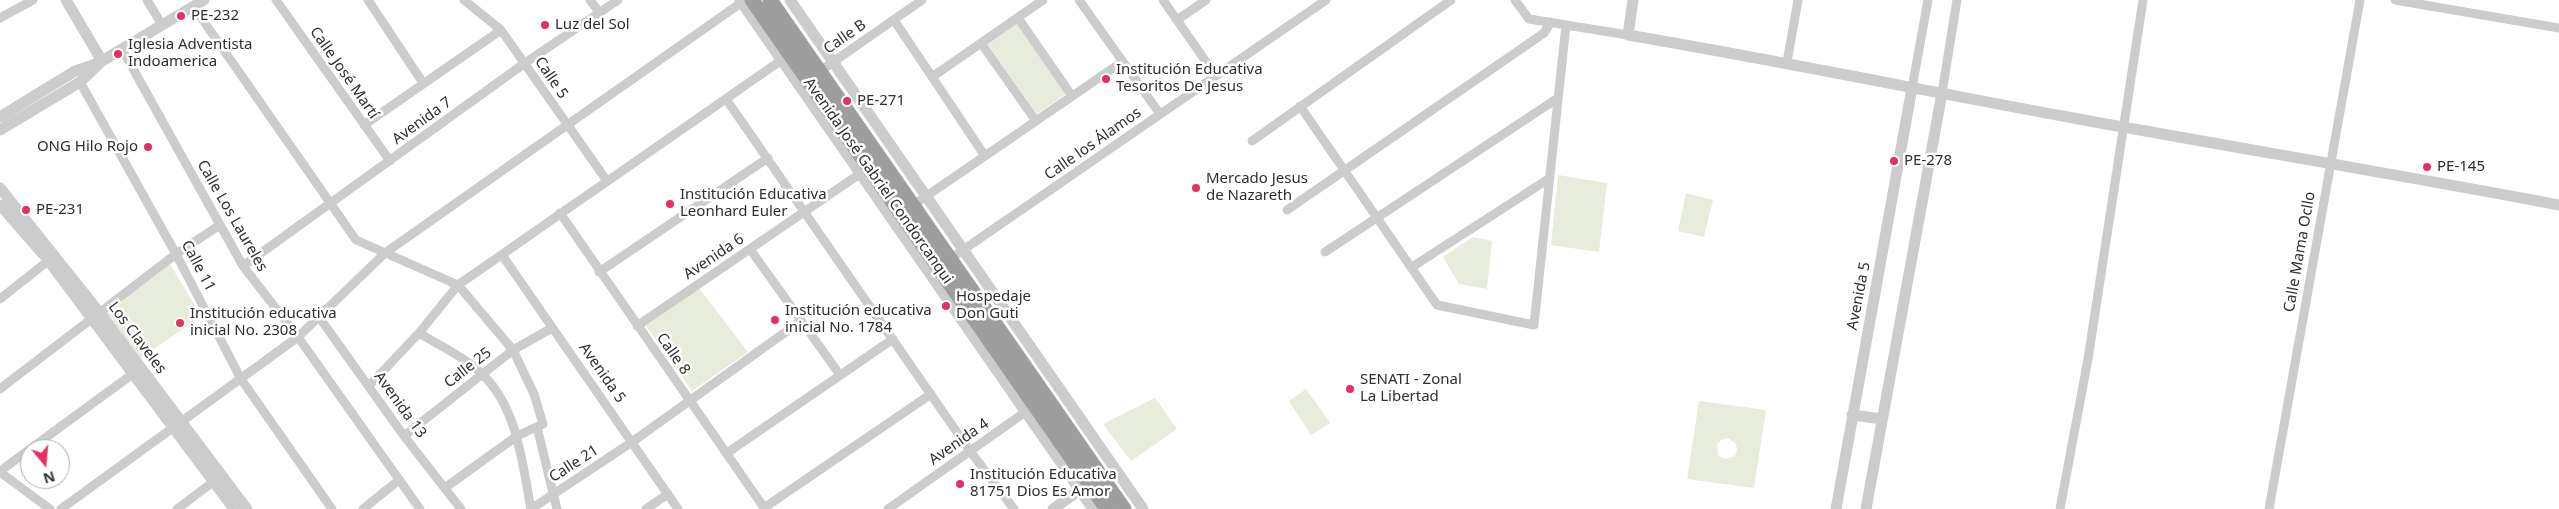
<!DOCTYPE html>
<html>
<head>
<meta charset="utf-8">
<style>
	body { margin:0 }
	#map { position:relative; width:2559px; height:509px; overflow:hidden; background:#fff; font-family:"Noto Sans",sans-serif }
	canvas { display:block }
	.north { position:absolute; left:20px; top:439px; width:50px; height:50px; box-sizing:border-box; background:#fff; border:1px solid #acacac; border-radius:50%; rotate:163deg; font-size:14px; font-weight:700; line-height:20px; text-align:center; color:#2f2f2f }
	.north::after { content:''; display:block; margin:auto; width:18px; height:22px; background:#e53162; clip-path:polygon(50% 0,100% 100%,50% 72%,0 100%) }
</style>
</head>
<body>
<div id="map">
<canvas width="2559" height="509"></canvas>
<div class="north">N</div>
</div>
<script>
const g = document.querySelector('canvas').getContext('2d');
g.lineJoin = 'round';
function fillPath(path, color) { g.fillStyle = color; g.fill(path, 'evenodd'); }
function trace(path, color, width, dash) { g.strokeStyle = color; g.lineWidth = width; g.lineCap = dash ? 'butt' : 'round'; g.setLineDash(dash || []); g.stroke(path); }
function label(font, color, halo, rows, align = 'center') {
  g.font = font + ' "Noto Sans",sans-serif'; g.lineWidth = 5; g.setLineDash([]); g.textBaseline = 'middle'; g.strokeStyle = halo; g.fillStyle = color; for (const [text, x, y, turn = 0] of rows) {
    g.save(); g.translate(x, y); g.rotate((+turn || 0) * Math.PI / 180); g.textAlign = isNaN(turn) ? turn : align; if (halo) g.strokeText(text, 0, 0); g.fillText(text, 0, 0); g.restore();
  }
}
fillPath(new Path2D(`
	M 1016,23 L 1066,94 L 1037,114 L 987,43 Z
	M 1558,175 L 1607,183 L 1599,252 L 1551,245 Z
	M 1686,193 L 1713,200 L 1704,237 L 1678,231 Z
	M 1473,237 L 1492,241 L 1487,289 L 1459,284 L 1443,257 Z
	M 170,264 L 201,316 L 137,361 L 104,315 Z
	M 699,288 L 748,352 L 692,391 L 646,326 Z
	M 1306,389 L 1330,423 L 1311,435 L 1289,401 Z
	M 1155,398 L 1177,429 L 1131,461 L 1103,424 Z
	M 1699,401 L 1766,410 L 1754,488 L 1687,479 ZM 1728,438 L 1736,444 L 1737,451 L 1734,457 L 1724,459 L 1718,455 L 1717,445 L 1721,440 Z`), '#e8ecdd');
trace(new Path2D(`
	M 147,0 L 162,25
	M 276,0 L 390,161
	M 368,0 L 423,83
	M 464,0 L 501,30 L 607,181
	M 590,0 L 599,12
	M 1079,0 L 1160,114
	M 1163,0 L 1216,76
	M 1515,0 L 1529,19 L 1628,35
	M 2395,0 L 2559,28
	M 193,6 L 356,240 L 458,285 L 513,350 L 534,394 L 543,424 L 517,436 L 446,487
	M 0,18 L 33,0
	M 1018,18 L 1072,96
	M 894,20 L 985,156
	M 1177,20 L 1206,0
	M 981,43 L 1036,121
	M 122,49 L 243,266 L 298,337 L 420,509
	M 1787,62 L 1798,0
	M 816,74 L 922,0
	M 932,77 L 1043,0
	M 80,82 L 176,254 L 241,379 L 332,509
	M 1912,88 L 1928,0
	M 1942,93 L 1957,0
	M 726,99 L 970,451 L 1014,509
	M 1300,106 L 1437,305 L 1534,325 L 1566,25
	M 364,125 L 501,30
	M 1252,141 L 1451,0
	M 912,206 L 1122,62
	M 1287,210 L 1544,33 L 1551,22
	M 560,213 L 765,509
	M 750,249 L 840,375
	M 1325,252 L 1558,98
	M 502,255 L 678,509
	M 950,259 L 1326,0
	M 243,266 L 525,63 L 618,0
	M 1412,267 L 1550,178
	M 599,272 L 768,158
	M 0,299 L 53,257
	M 319,317 L 404,436 L 461,509
	M 637,326 L 864,171
	M 419,333 C 440,346 465,357 483,375 C 518,409 522,463 531,509
	M 369,386 L 419,333 L 458,285 L 786,57
	M 0,389 L 176,254 L 220,225
	M 537,427 L 557,509
	M 404,436 L 513,350 L 552,328
	M 727,453 L 893,339
	M 0,471 L 138,370
	M 0,472 L 50,509
	M 764,508 L 931,394
	M 61,509 L 298,337 L 385,253 L 745,0
	M 177,509 L 213,482
	M 363,509 L 399,480
	M 531,509 L 632,442 L 801,321
	M 646,509 L 668,494
	M 888,509 L 1031,408
	M 2060,509 L 2088,359 L 2143,0
	M 2269,509 L 2360,0`), '#ccc', 9);
trace(new Path2D(`
	M 66,0 L 102,61
	M 740,0 L 1093,509
	M 790,0 L 1143,509
	M 1633,0 L 1628,35 C 1775,60 1921,90 2068,117 C 2231,147 2395,174 2559,205
	M 0,117 L 75,71 L 96,64
	M 0,130 L 80,82 L 102,61 L 122,49 L 204,0
	M 0,188 L 99,312 L 247,509
	M 0,205 L 48,260 L 234,509
	M 1852,415 L 1882,419
	M 1053,509 L 1084,487
	M 1836,509 L 1912,88
	M 1866,509 L 1942,93`), '#ccc', 11);
trace(new Path2D(`
	M 752,0 L 1107,509
	M 770,0 L 1124,509`), '#9e9e9e', 15);
for (const [x, y, r, color] of [
	[181,16,5,"#e53162"],
	[545,25,5,"#e53162"],
	[118,54,5,"#e53162"],
	[1106,79,5,"#e53162"],
	[847,101,5,"#e53162"],
	[148,147,5,"#e53162"],
	[1894,161,5,"#e53162"],
	[2427,167,5,"#e53162"],
	[1196,188,5,"#e53162"],
	[670,204,5,"#e53162"],
	[26,210,5,"#e53162"],
	[946,306,5,"#e53162"],
	[775,320,5,"#e53162"],
	[180,323,5,"#e53162"],
	[1350,389,5,"#e53162"],
	[960,484,5,"#e53162"]
]) { const dot = new Path2D(); dot.arc(x, y, r, 0, 2 * Math.PI); g.fillStyle = color; g.fill(dot); trace(dot, '#fff', 2); }
label('15px', '#2f2f2f', '#fff', [
	["PE-232",191,16],
	["Luz del Sol",555,25],
	["Iglesia Adventista",128,45],
	["Indoamerica",128,62],
	["Institución Educativa",1116,70],
	["Tesoritos De Jesus",1116,87],
	["PE-271",857,101],
	["ONG Hilo Rojo",138,147,"right"],
	["PE-278",1904,161],
	["PE-145",2437,167],
	["Mercado Jesus",1206,179],
	["de Nazareth",1206,196],
	["Institución Educativa",680,195],
	["Leonhard Euler",680,212],
	["PE-231",36,210],
	["Hospedaje",956,297],
	["Don Guti",956,314],
	["Institución educativa",785,311],
	["inicial No. 1784",785,328],
	["Institución educativa",190,314],
	["inicial No. 2308",190,331],
	["SENATI - Zonal",1360,380],
	["La Libertad",1360,397],
	["Institución Educativa",970,475],
	["81751 Dios Es Amor",970,492]
], 'left');
label('15px', '#2f2f2f', '#fff', [
	["Calle B",845,37,-35],
	["Calle José Martí",344,73,55],
	["Calle 5",551,78,56],
	["Avenida 7",422,121,-36],
	["Calle los Álamos",1093,144,-35],
	["Avenida José Gabriel Condorcanqui",878,181,55],
	["Calle Los Laureles",232,216,60],
	["Calle Mama Ocllo",2300,252,-80],
	["Avenida 6",714,257,-34],
	["Calle 11",198,266,62],
	["Avenida 5",1859,296,-79],
	["Los Claveles",137,338,53],
	["Calle 8",673,354,55],
	["Calle 25",468,368,-38],
	["Avenida 5",602,373,55],
	["Avenida 13",400,405,54],
	["Avenida 4",959,442,-35],
	["Calle 21",574,464,-33]
]);
</script>
</body>
</html>
